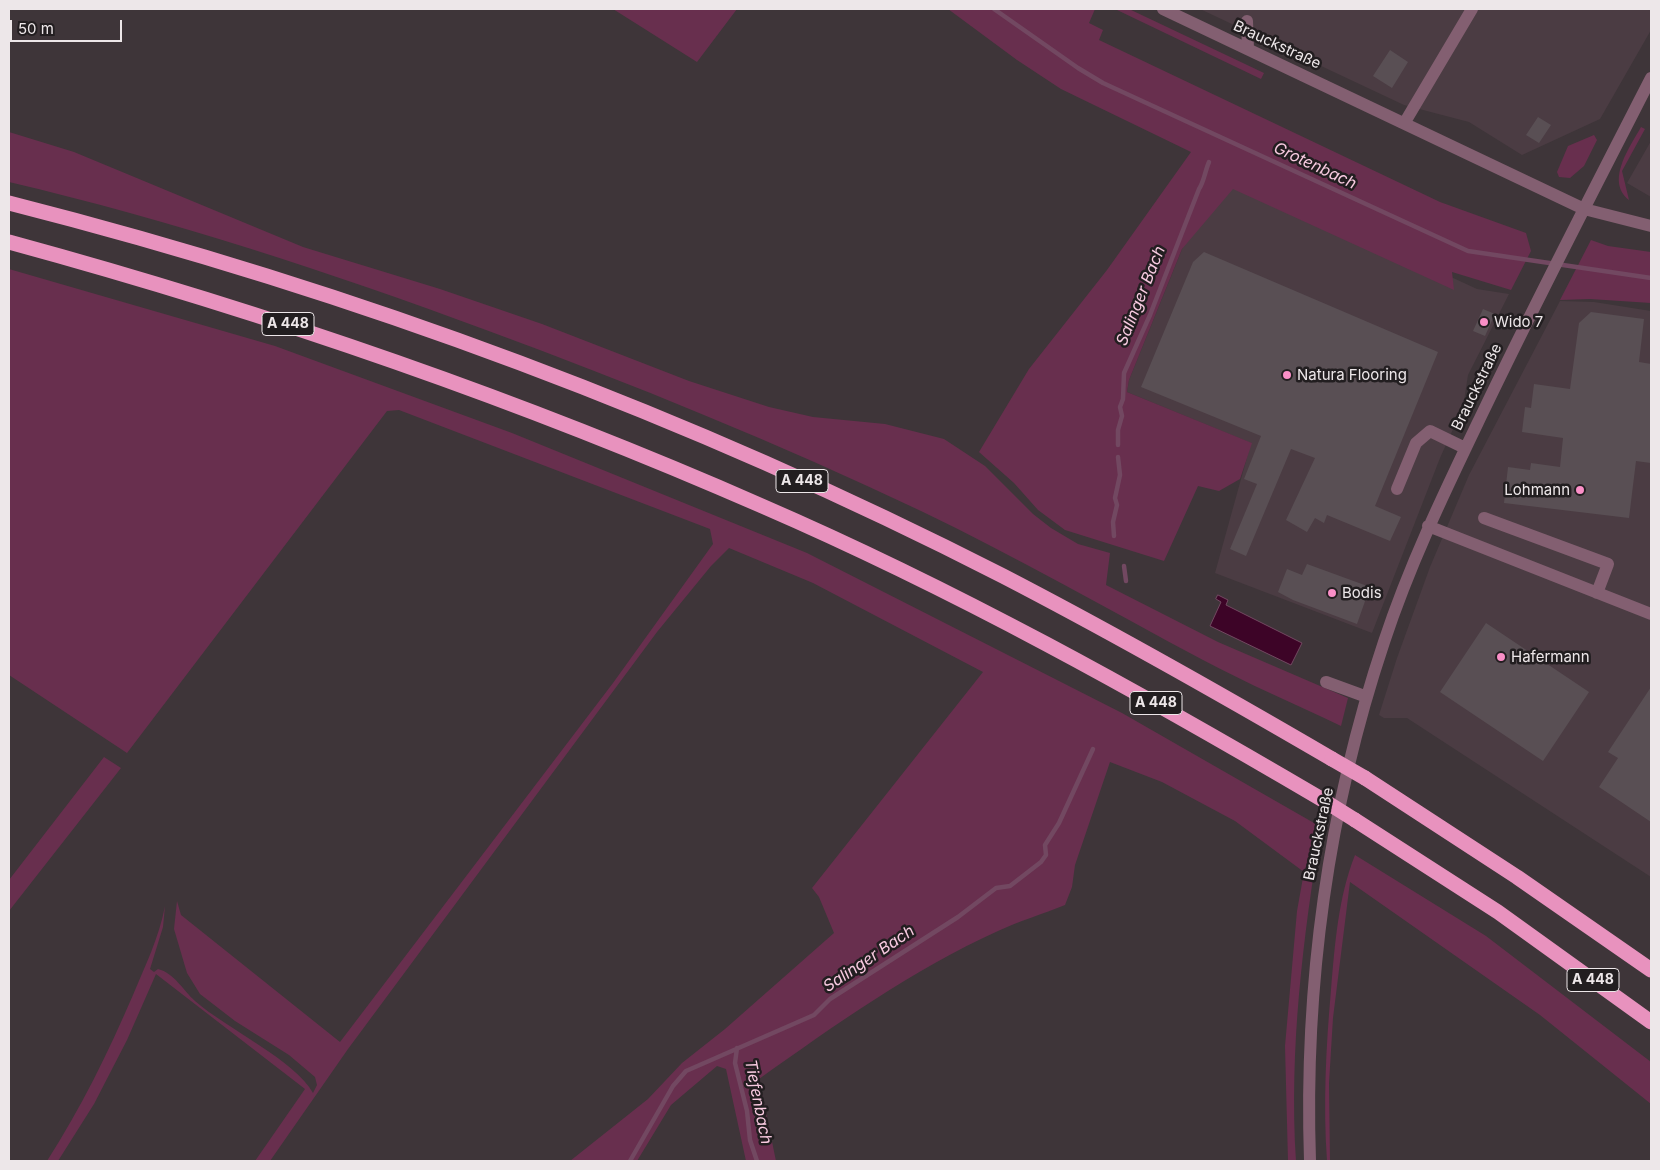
<!DOCTYPE html>
<html>
<head>
<meta charset="utf-8">
<style>
	body { margin:0 }
	#map { position:relative; width:1660px; height:1170px; overflow:hidden; background:#3e3539; font-family:Inter,sans-serif }
	canvas { display:block }
	.frame { position:absolute; inset:0; border:10px solid #ede7e9; pointer-events:none }
	.scale { position:absolute; left:10px; top:20px; width:112px; height:22px; box-sizing:border-box; border:2px solid #ede7e9; border-top:0; padding-left:6px; font-size:15px; line-height:18px; white-space:nowrap; color:#ede7e9; -webkit-text-stroke:4px #221e20; paint-order:stroke }
</style>
</head>
<body>
<div id="map">
<canvas width="1660" height="1170"></canvas>
<div class="frame"></div>
<div class="scale">50 m</div>
</div>
<script>
const g = document.querySelector('canvas').getContext('2d');
g.lineJoin = 'round';
function fillPath(path, color) { g.fillStyle = color; g.fill(path, 'evenodd'); }
function trace(path, color, width, dash) { g.strokeStyle = color; g.lineWidth = width; g.lineCap = dash ? 'butt' : 'round'; g.setLineDash(dash || []); g.stroke(path); }
function label(font, color, halo, rows, align = 'center') {
  g.font = font + ' Inter,sans-serif'; g.lineWidth = 5; g.setLineDash([]); g.textBaseline = 'middle'; g.strokeStyle = halo; g.fillStyle = color; for (const [text, x, y, turn = 0] of rows) {
    g.save(); g.translate(x, y); g.rotate((+turn || 0) * Math.PI / 180); g.textAlign = isNaN(turn) ? turn : align; if (halo) g.strokeText(text, 0, 0); g.fillText(text, 0, 0); g.restore();
  }
}
fillPath(new Path2D(`
	M 1200,9 L 1651,9 L 1651,30 L 1600,119 L 1522,155 L 1469,122 L 1404,105 Z
	M 1651,141 L 1651,197 L 1627,183 Z
	M 1215,168 L 1477,289 L 1509,294 L 1468,375 L 1463,407 L 1440,458 L 1372,633 L 1215,573 L 1251,443 L 1127,392 L 1129,380 Z
	M 1560,301 L 1594,302 L 1651,311 L 1651,877 L 1407,718 L 1384,718 L 1379,715 L 1397,658 L 1430,567 L 1469,475 Z`), '#4b3c43');
fillPath(new Path2D(`
	M 613,9 L 737,9 L 697,62 Z
	M 948,9 L 1095,9 L 1089,23 L 1103,30 L 1099,40 L 1440,202 L 1526,233 L 1531,251 L 1511,290 L 1452,272 L 1454,290 L 1233,189 L 1182,249 L 1129,380 L 1127,392 L 1252,443 L 1240,479 L 1219,491 L 1198,486 L 1164,561 L 1065,530 L 1038,510 L 1014,483 L 979,452 L 1029,369 L 1107,270 L 1191,152 L 1061,89 L 1017,60 Z
	M 1115,9 L 1129,9 L 1264,73 L 1261,79 Z
	M 1641,127 L 1645,129 L 1622,171 L 1629,200 C 1605,181 1630,147 1641,127 Z
	M 9,132 L 74,152 L 303,247 L 440,289 L 542,324 L 689,381 L 769,407 L 813,417 L 885,424 L 944,439 L 985,466 L 1033,514 L 1051,528 L 1078,544 L 1110,553 L 1106,585 L 1218,642 L 1348,698 L 1341,726 C 1295,704 1248,684 1203,660 C 1109,610 1017,557 921,511 C 780,444 633,384 486,330 C 330,272 171,220 9,182 Z
	M 1594,135 L 1597,140 L 1584,166 L 1570,178 L 1559,177 L 1557,172 L 1568,146 Z
	M 1591,240 L 1608,246 L 1651,252 L 1651,303 L 1590,299 L 1560,300 Z
	M 9,269 L 275,346 L 512,433 L 807,553 L 1122,713 L 1321,827 C 1303,938 1289,1049 1296,1161 L 1288,1161 L 1285,1046 L 1297,911 L 1304,872 L 1235,821 L 1162,782 L 1110,762 L 1075,865 L 1072,887 L 1065,905 C 1043,914 1019,921 998,931 C 912,970 835,1025 759,1079 L 776,1161 L 746,1161 L 726,1069 L 717,1066 L 671,1105 L 637,1161 L 570,1161 L 648,1099 L 682,1063 L 725,1029 L 834,933 L 819,897 L 812,888 L 983,672 L 813,583 L 729,548 L 711,566 L 657,632 L 348,1049 L 270,1161 L 255,1161 L 305,1089 L 156,974 L 127,1040 L 94,1104 L 58,1161 L 47,1161 C 81,1108 108,1053 133,995 C 145,966 159,938 165,906 L 163,927 L 150,969 L 154,972 L 158,969 C 174,973 183,990 195,1001 C 227,1029 295,1060 313,1093 L 317,1085 L 315,1077 L 289,1055 L 235,1021 L 200,994 L 187,973 L 174,929 L 177,901 L 181,915 L 340,1042 L 613,683 L 713,544 L 710,529 L 399,410 L 387,411 L 127,753 L 9,675 Z
	M 104,757 L 121,768 L 9,911 L 9,880 Z
	M 1355,855 L 1486,936 L 1651,1062 L 1651,1104 L 1540,1015 L 1350,882 L 1333,1018 L 1329,1083 L 1330,1161 L 1327,1161 C 1323,1105 1326,1046 1331,990 C 1335,944 1338,898 1355,855 Z`), '#682f4e');
const water = new Path2D(`
	M 1218,595 L 1228,600 L 1226,605 L 1302,643 L 1291,665 L 1210,626 L 1221,602 L 1216,599 Z`);
fillPath(water, '#3d0427');
trace(water, '#724861', 1);
trace(new Path2D(`
	M 994,9 L 1078,68 L 1103,83 L 1468,251 L 1651,278
	M 1118,445 L 1118,430 L 1122,416 L 1120,407 L 1123,399 L 1124,373 L 1150,315 L 1199,189 C 1204,182 1205,171 1209,162
	M 1114,536 L 1113,522 L 1117,505 L 1115,498 L 1120,475 L 1118,457
	M 1124,566 L 1126,581
	M 737,1048 L 735,1063 L 747,1111 L 750,1140 L 757,1161
	M 630,1161 L 673,1086 L 686,1071 L 814,1015 L 830,999 L 958,917 L 996,888 L 1010,886 L 1041,862 L 1046,855 L 1045,845 L 1059,823 L 1093,749`), '#724861', 4.5);
fillPath(new Path2D(`
	M 1390,50 L 1408,62 L 1392,88 L 1373,76 Z
	M 1538,117 L 1551,125 L 1539,143 L 1526,135 Z
	M 1204,252 L 1438,352 L 1375,506 L 1401,517 L 1390,541 L 1327,515 L 1324,523 L 1315,518 L 1307,532 L 1286,520 L 1315,458 L 1291,449 L 1246,556 L 1230,549 L 1257,484 L 1244,479 L 1261,436 L 1141,387 L 1193,262 Z
	M 1483,309 L 1495,314 L 1485,336 L 1473,331 Z
	M 1591,312 L 1644,319 L 1639,362 L 1651,364 L 1651,463 L 1636,461 L 1629,518 L 1504,503 L 1508,467 L 1530,470 L 1531,463 L 1560,467 L 1563,438 L 1522,432 L 1525,407 L 1531,408 L 1534,384 L 1570,389 L 1579,323 Z
	M 1307,564 L 1370,587 L 1357,624 L 1293,600 L 1278,592 L 1287,569 L 1302,575 Z
	M 1486,623 L 1589,692 L 1543,761 L 1440,692 Z
	M 1651,687 L 1651,822 L 1599,787 L 1618,758 L 1608,752 Z`), '#594f54');
trace(new Path2D(`
	M 1163,9 L 1584,209 L 1651,226
	M 1247,21 L 1248,49
	M 1405,122 L 1472,9
	M 1397,489 L 1416,443 L 1430,431 L 1465,448
	M 1484,518 L 1608,564 L 1597,593
	M 1428,526 L 1651,614
	M 1326,682 L 1367,697
	M 1310,1161 C 1304,986 1328,809 1384,642 C 1410,563 1446,489 1482,414 C 1536,301 1594,189 1651,78`), '#835f71', 12);
trace(new Path2D(`
	M 9,203 C 351,290 688,415 1003,576 C 1115,634 1224,696 1332,759
	M 9,242 C 266,312 518,399 762,506 C 956,590 1141,693 1323,800
	M 1365,778 L 1517,877 L 1651,970
	M 1355,820 L 1498,912 L 1651,1022`), '#e892be', 15);
trace(new Path2D(`
	M 1332,759 L 1365,778
	M 1323,800 L 1355,820`), '#e892be', 15);
for (const [x, y, r, color] of [
	[1484,322,5,"#fa8fc7"],
	[1287,375,5,"#fa8fc7"],
	[1580,490,5,"#fa8fc7"],
	[1332,593,5,"#fa8fc7"],
	[1501,657,5,"#fa8fc7"]
]) { const dot = new Path2D(); dot.arc(x, y, r, 0, 2 * Math.PI); g.fillStyle = color; g.fill(dot); trace(dot, '#221e20', 2); }
for (const [x, y, w] of [
	[288,324,52],
	[802,481,52],
	[1156,703,52],
	[1593,980,52]
]) { const box = new Path2D(); box.roundRect(x - w / 2, y - 11.5, w, 23, 4); g.fillStyle = '#221e20'; g.fill(box); trace(box, '#ede7e9', 1); }
label('bold 14px', '#ede7e9', null, [
	["A 448",288,324],
	["A 448",802,481],
	["A 448",1156,703],
	["A 448",1593,980]
]);
label('15px', '#ede7e9', '#221e20', [
	["Brauckstraße",1277,45,25],
	["Brauckstraße",1477,387,-64],
	["Brauckstraße",1319,834,-78]
]);
label('15px', '#ede7e9', '#221e20', [
	["Wido 7",1494,322],
	["Natura Flooring",1297,375],
	["Lohmann",1570,490,"right"],
	["Bodis",1342,593],
	["Hafermann",1511,657]
], 'left');
label('italic 16px', '#f8cae0', '#221e20', [
	["Grotenbach",1315,166,25],
	["Salinger Bach",1141,296,-68],
	["Salinger Bach",869,959,-34],
	["Tiefenbach",758,1102,79]
]);
</script>
</body>
</html>
